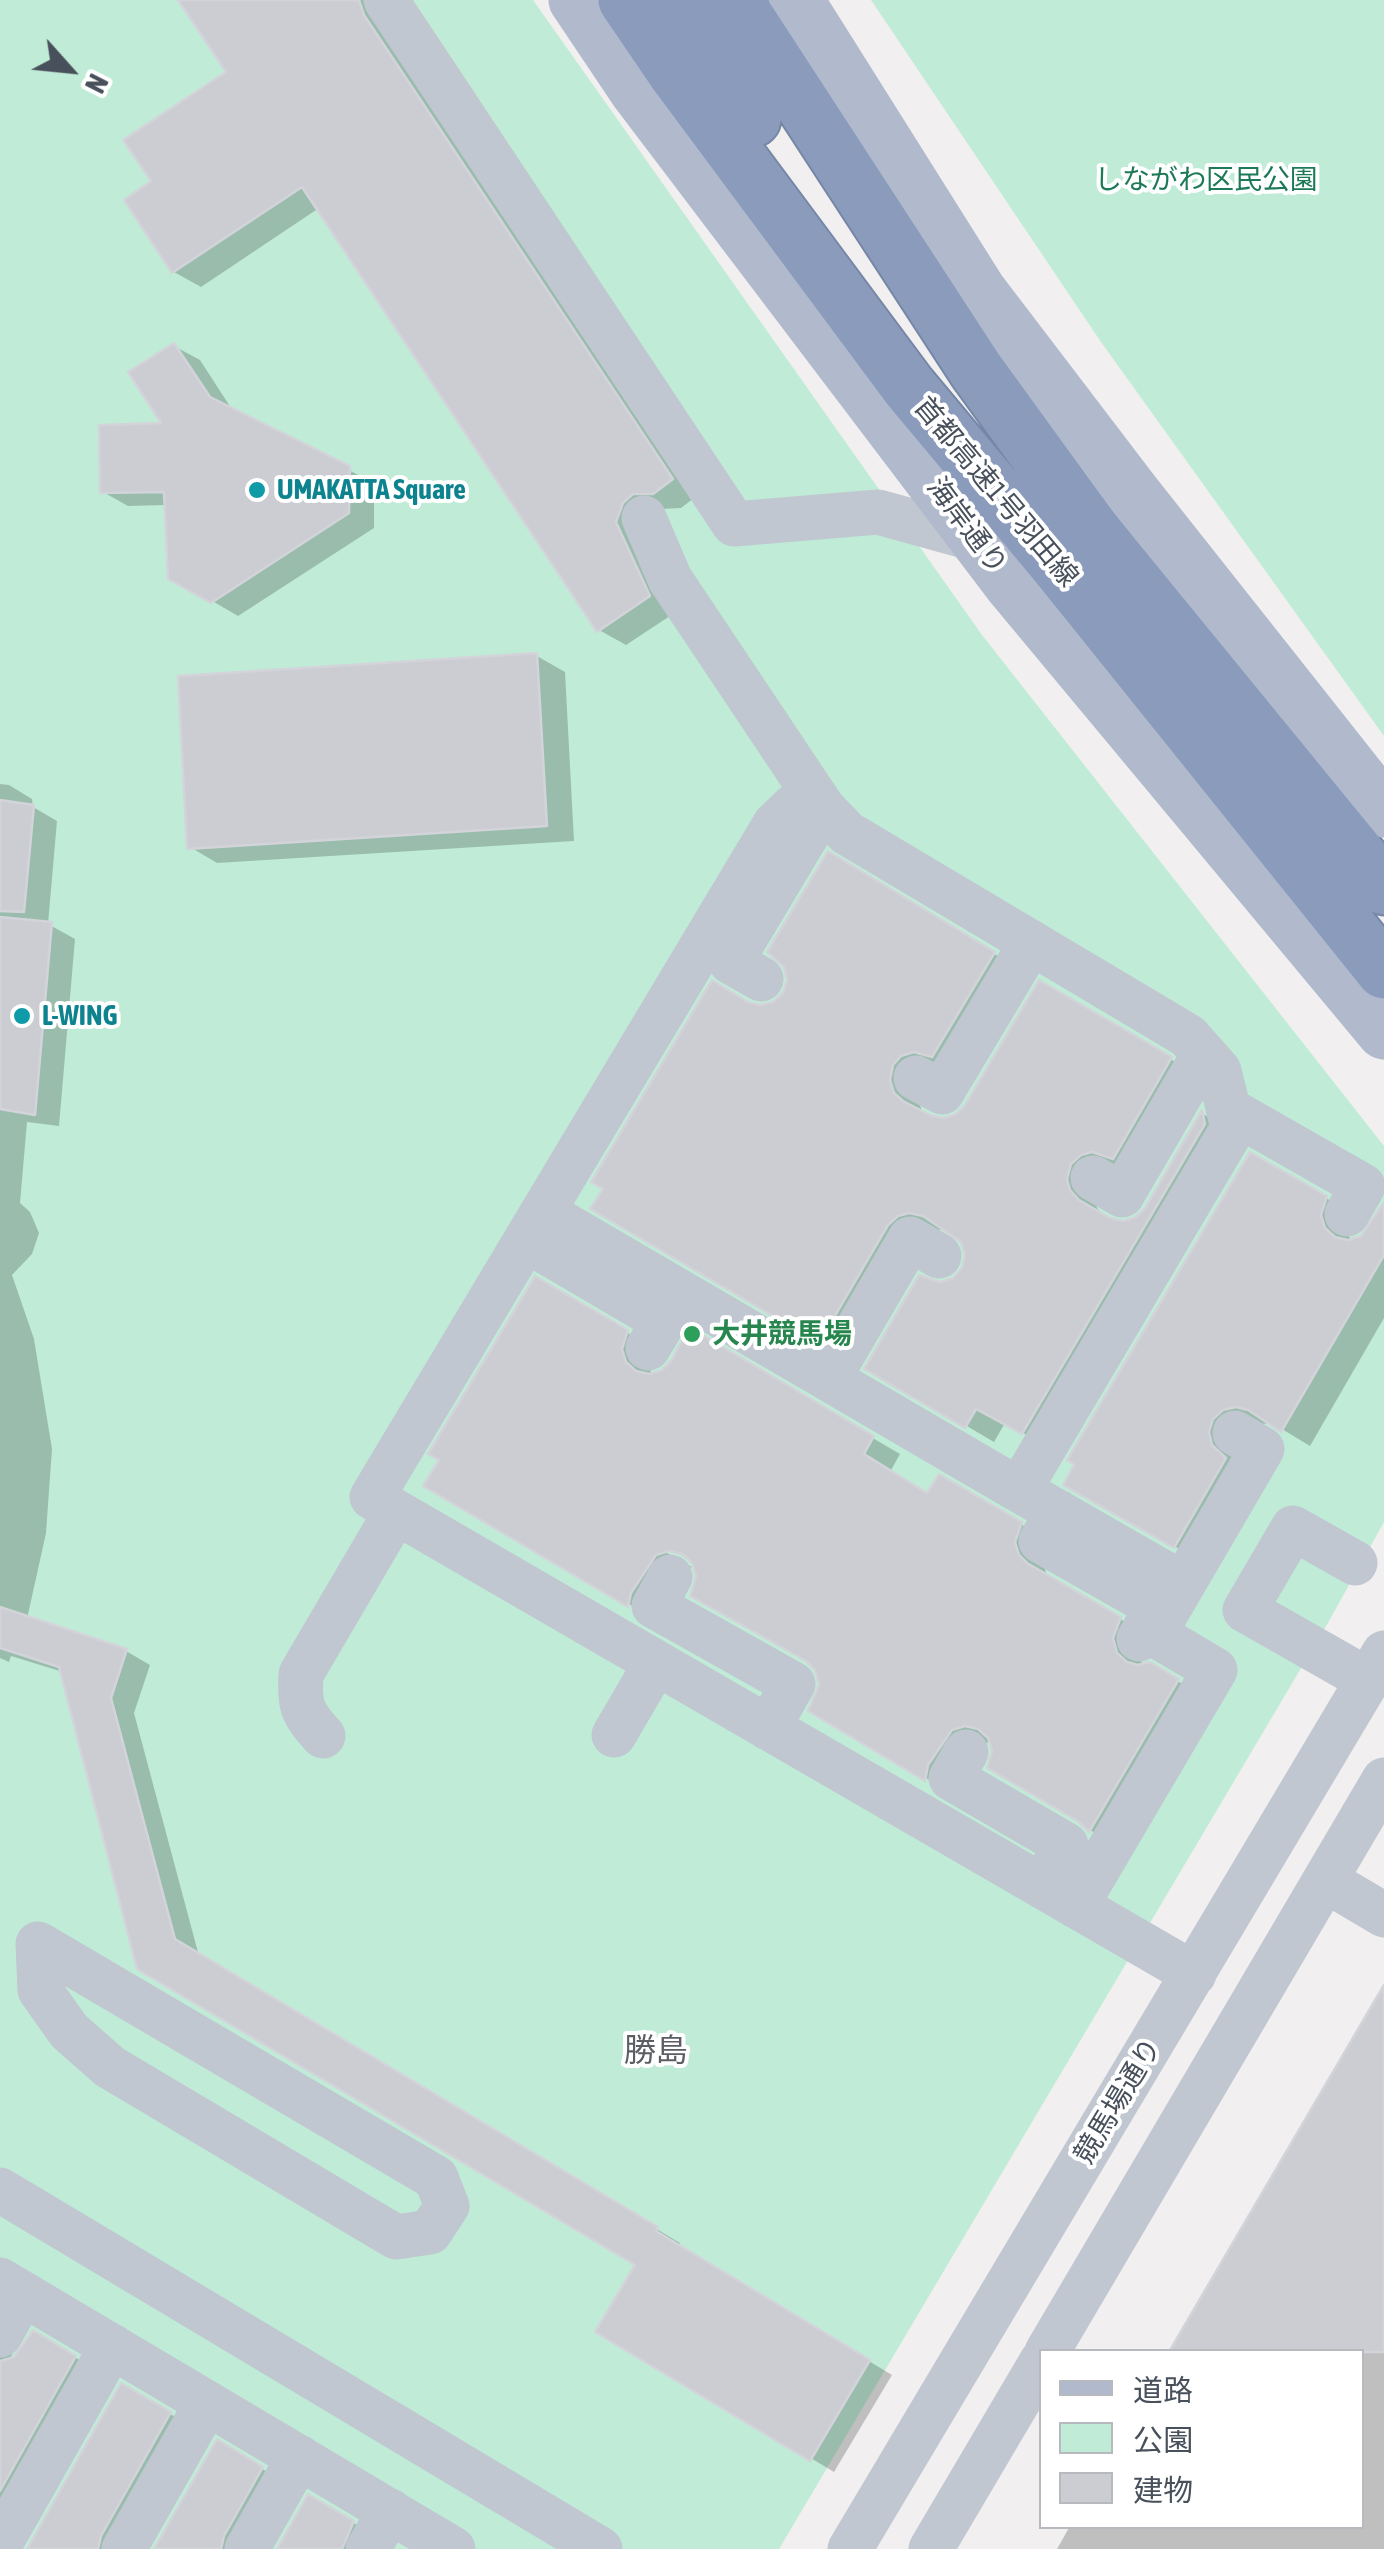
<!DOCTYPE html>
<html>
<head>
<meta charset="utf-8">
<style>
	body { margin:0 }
	#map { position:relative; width:1384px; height:2549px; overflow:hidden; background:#f1efef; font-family:"Asap Condensed","Noto Sans JP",sans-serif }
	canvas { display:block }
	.legend { position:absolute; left:1039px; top:2349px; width:325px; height:180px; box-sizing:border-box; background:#fff; border:2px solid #b6b9bd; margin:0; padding:12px 18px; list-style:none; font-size:30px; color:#48505b }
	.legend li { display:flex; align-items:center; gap:20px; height:50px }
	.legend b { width:50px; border:2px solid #b6b9bd }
	.north { position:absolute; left:20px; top:20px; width:100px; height:100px; -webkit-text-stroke:8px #fff; paint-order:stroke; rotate:117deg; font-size:28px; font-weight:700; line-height:40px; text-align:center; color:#48505b }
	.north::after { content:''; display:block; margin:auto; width:35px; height:45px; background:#48505b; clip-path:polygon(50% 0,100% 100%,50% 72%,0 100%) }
</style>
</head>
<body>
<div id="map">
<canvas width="1384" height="2549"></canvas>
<ul class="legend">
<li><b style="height:12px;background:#b0bacc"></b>道路</li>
<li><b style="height:28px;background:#c0ecd7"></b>公園</li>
<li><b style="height:28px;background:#cccdd3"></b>建物</li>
</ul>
<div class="north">N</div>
</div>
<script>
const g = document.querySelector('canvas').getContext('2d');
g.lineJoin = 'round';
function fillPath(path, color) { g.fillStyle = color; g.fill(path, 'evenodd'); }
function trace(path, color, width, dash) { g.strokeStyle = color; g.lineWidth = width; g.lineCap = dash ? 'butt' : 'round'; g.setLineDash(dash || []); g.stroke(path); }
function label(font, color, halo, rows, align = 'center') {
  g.font = font + ' "Asap Condensed","Noto Sans JP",sans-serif'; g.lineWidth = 8; g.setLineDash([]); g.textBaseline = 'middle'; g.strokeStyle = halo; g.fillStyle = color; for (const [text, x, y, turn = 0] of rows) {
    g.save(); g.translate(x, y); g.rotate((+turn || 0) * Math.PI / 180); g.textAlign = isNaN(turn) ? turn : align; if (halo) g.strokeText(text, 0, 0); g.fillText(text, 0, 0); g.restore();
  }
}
fillPath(new Path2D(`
	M 0,0 L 533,0 L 982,635 L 1384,1146 L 1384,1522 L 1329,1621 L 779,2549 L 0,2549 Z
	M 871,0 L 1384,0 L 1384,736 L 1101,342 Z`), '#c0ecd7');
fillPath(new Path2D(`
	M 181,0 L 372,0 L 698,495 L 681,508 L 661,509 L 676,612 L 626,645 L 599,630 L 319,208 L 201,287 L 174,272 L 155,182 L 230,73 Z
	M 174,346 L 200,360 L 233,411 L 374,483 L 374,528 L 238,616 L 171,577 L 167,505 L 128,506 L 103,492 L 165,426 Z
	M 537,656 L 565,672 L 574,841 L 217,863 L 190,847 Z
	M 0,784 L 9,785 L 32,799 L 33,807 L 57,821 L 48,924 L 75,939 L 59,1126 L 27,1122 L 20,1203 L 30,1212 L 39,1233 L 32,1254 L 12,1275 L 34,1339 L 52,1449 L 46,1533 L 27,1619 L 126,1651 L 150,1665 L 134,1713 L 199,1956 L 680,2243 L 678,2246 L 892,2375 L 834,2472 L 599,2331 L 639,2264 L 139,1967 L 63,1672 L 11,1656 L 9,1662 L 0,1658 Z
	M 856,870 L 1021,970 L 917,1097 L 922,1111 L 928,1117 L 943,1121 L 957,1116 L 967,1107 L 1040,984 L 1198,1075 L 1094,1196 L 1097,1208 L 1107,1219 L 1123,1224 L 1137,1219 L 1147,1210 L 1203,1114 L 1229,1129 L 1050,1448 L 1005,1423 L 994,1442 L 868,1368 L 940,1285 L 954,1280 L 964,1270 L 968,1255 L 963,1241 L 947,1229 L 926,1231 L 848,1357 L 594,1208 L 751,1005 L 760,1008 L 775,1004 L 785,994 Z
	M 1250,1155 L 1354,1214 L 1348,1232 L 1351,1242 L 1363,1238 L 1384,1215 L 1384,1318 L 1310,1446 L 1272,1423 L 1251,1425 L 1202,1562 L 1066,1484 Z
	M 536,1279 L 655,1349 L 649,1366 L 652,1376 L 663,1373 L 673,1363 L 690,1331 L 900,1454 L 890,1472 L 928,1495 L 940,1477 L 1048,1540 L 1042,1557 L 1046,1573 L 1055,1582 L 1148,1635 L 1140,1657 L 1143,1667 L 1150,1665 L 1205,1697 L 1118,1846 L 1090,1830 L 995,1751 L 992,1741 L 980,1745 L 953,1794 L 811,1710 L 822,1685 L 817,1669 L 699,1576 L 696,1564 L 659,1542 L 656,1547 L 692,1567 L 684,1570 L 656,1620 L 427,1485 Z
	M 1384,1999 L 1384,2549 L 1057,2549 L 1070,2526 L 1362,2526 L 1362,2352 Z
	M 0,2304 L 25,2327 L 9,2361 L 16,2359 L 34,2333 L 113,2380 L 0,2549 Z
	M 122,2386 L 208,2436 L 144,2549 L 30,2549 Z
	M 218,2443 L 300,2491 L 267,2549 L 157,2549 Z
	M 309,2497 L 391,2545 L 389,2549 L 280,2549 Z`), '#0003');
const building = new Path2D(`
	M 178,0 L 359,0 L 364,15 L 673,479 L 653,494 L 633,494 L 623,503 L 616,522 L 650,596 L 597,632 L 302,187 L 172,273 L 124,200 L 151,181 L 123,140 L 226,72 Z
	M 174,343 L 210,397 L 350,466 L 349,513 L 211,603 L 168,579 L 164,492 L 100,493 L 99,425 L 161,423 L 128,372 Z
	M 537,653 L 547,826 L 187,849 L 178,676 Z
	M 0,800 L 34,805 L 24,912 L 0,911 Z
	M 828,851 L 995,952 L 932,1057 L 914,1052 L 901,1056 L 893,1065 L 890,1080 L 894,1093 L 903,1101 L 930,1115 L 943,1118 L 956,1114 L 965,1105 L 1039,980 L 1172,1057 L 1113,1159 L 1092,1152 L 1081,1155 L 1071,1164 L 1067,1179 L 1070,1190 L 1079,1200 L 1110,1218 L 1123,1221 L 1136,1217 L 1145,1208 L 1202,1110 L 1205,1124 L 1022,1434 L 976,1409 L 965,1428 L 864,1369 L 919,1275 L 940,1282 L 953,1278 L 962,1268 L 965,1255 L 961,1242 L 923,1216 L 909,1213 L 898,1216 L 888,1225 L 819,1343 L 590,1209 L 603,1189 L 591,1182 L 712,980 L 748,1002 L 760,1005 L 773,1002 L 783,993 L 787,980 L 784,967 L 767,952 Z
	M 0,917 L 52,922 L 35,1115 L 0,1109 Z
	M 1250,1152 L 1327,1196 L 1321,1215 L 1325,1228 L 1335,1237 L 1348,1240 L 1361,1236 L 1384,1202 L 1384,1255 L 1281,1432 L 1248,1410 L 1236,1407 L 1223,1410 L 1213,1419 L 1209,1432 L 1212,1445 L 1226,1458 L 1174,1548 L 1063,1485 L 1074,1465 L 1067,1460 Z
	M 535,1276 L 628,1330 L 622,1349 L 626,1362 L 636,1371 L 649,1374 L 662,1370 L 671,1361 L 689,1327 L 874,1436 L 864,1454 L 927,1493 L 939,1474 L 1022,1522 L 1015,1542 L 1019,1555 L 1027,1563 L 1121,1617 L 1113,1638 L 1117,1653 L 1127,1662 L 1138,1665 L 1150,1662 L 1179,1679 L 1089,1832 L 1079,1822 L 987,1768 L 992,1751 L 988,1738 L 978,1729 L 965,1726 L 952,1730 L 928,1765 L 925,1781 L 808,1711 L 819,1685 L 815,1670 L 806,1661 L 690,1596 L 696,1576 L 692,1563 L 682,1554 L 669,1551 L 656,1555 L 631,1593 L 628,1607 L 423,1486 L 439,1460 L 428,1454 Z
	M 0,1607 L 127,1649 L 111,1698 L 175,1939 L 658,2227 L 656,2231 L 870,2360 L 810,2461 L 595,2332 L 635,2265 L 137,1969 L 59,1667 L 0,1648 Z
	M 1384,1985 L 1384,2352 L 1169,2352 Z
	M 33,2330 L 76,2356 L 0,2491 L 0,2361 L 14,2357 Z
	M 121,2383 L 171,2412 L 101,2536 L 98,2549 L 27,2549 Z
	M 217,2439 L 263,2467 L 224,2536 L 221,2549 L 154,2549 Z
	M 308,2494 L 354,2521 L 342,2549 L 277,2549 Z`);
fillPath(building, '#cccdd3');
trace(building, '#d3d4da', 2.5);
const highway = new Path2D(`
	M 626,0 L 675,72 L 909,387 L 1056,563 L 1384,971
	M 675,0 L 753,119
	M 735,0 L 976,370 L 1092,530 L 1384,887`);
trace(highway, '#7586a6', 59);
trace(new Path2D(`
	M 386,0 L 734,524 L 878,512 L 976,539
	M 644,518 L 670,579 L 823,808 L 731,962 L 761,979
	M 916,1078 L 942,1092 L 1031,943
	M 1228,1109 L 1363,1186 L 1347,1214
	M 1093,1178 L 1122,1195 L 1204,1054
	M 543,1212 L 1019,1490
	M 526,1240 L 664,1321 L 648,1348
	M 829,1378 L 910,1239 L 939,1256
	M 396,1512 L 372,1497 L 775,824 L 795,805 L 823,808 L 847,833 L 1188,1036 L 1219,1071 L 1233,1128 L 1019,1490 L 1183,1584
	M 1058,1512 L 1041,1541 L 1157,1607 L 1139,1639
	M 1355,1563 L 1293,1528 L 1245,1610 L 1368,1680
	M 670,1577 L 654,1606 L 793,1684 L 768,1728
	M 614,1735 L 656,1663
	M 323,1736 C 302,1713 299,1706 301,1674 L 396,1512 L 1194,1974
	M 966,1752 L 951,1778 L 1066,1845 L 1042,1886
	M 1325,1880 L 1384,1915
	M 1076,1906 L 1215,1670 L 1154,1634 L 1262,1449 L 1235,1433
	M 38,1944 L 436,2178 L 447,2206 L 430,2232 L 396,2237 L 110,2067 L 69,2031 L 40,1990 Z
	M 0,2190 L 600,2549
	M 0,2280 L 453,2549
	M 0,2335 L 23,2294
	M 1047,2352 L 1384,1780
	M 0,2544 L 112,2346
	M 124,2549 L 207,2403
	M 247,2549 L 299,2457
	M 368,2549 L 390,2511
	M 850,2549 L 1384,1653
	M 931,2549 L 1042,2361`), '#c0c7d0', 45);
trace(new Path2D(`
	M 576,0 L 637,91 L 1011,584 L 1384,1032
	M 796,0 L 979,291 L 1133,493 L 1384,810`), '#b0bacc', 55);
trace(highway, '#8a9bbb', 55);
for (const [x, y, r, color] of [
	[257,490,10,"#0f9aa8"],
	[22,1016,10,"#0f9aa8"],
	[692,1334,10,"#2e9e5b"]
]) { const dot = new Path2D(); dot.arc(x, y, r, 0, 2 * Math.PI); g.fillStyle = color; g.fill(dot); trace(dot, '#fff', 4); }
label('28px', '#1d7957', '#fff', [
	["しながわ区民公園",1206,180]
]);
label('bold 28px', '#0d838f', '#fff', [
	["UMAKATTA Square",277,490],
	["L-WING",42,1016]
], 'left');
label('28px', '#48505b', '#fff', [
	["首都高速1号羽田線",996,492,50],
	["海岸通り",967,526,53],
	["競馬場通り",1118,2101,-59]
]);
label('bold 28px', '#27864d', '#fff', [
	["大井競馬場",712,1334]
], 'left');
label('32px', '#5c5e63', '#fff', [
	["勝島",656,2051]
]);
</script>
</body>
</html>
